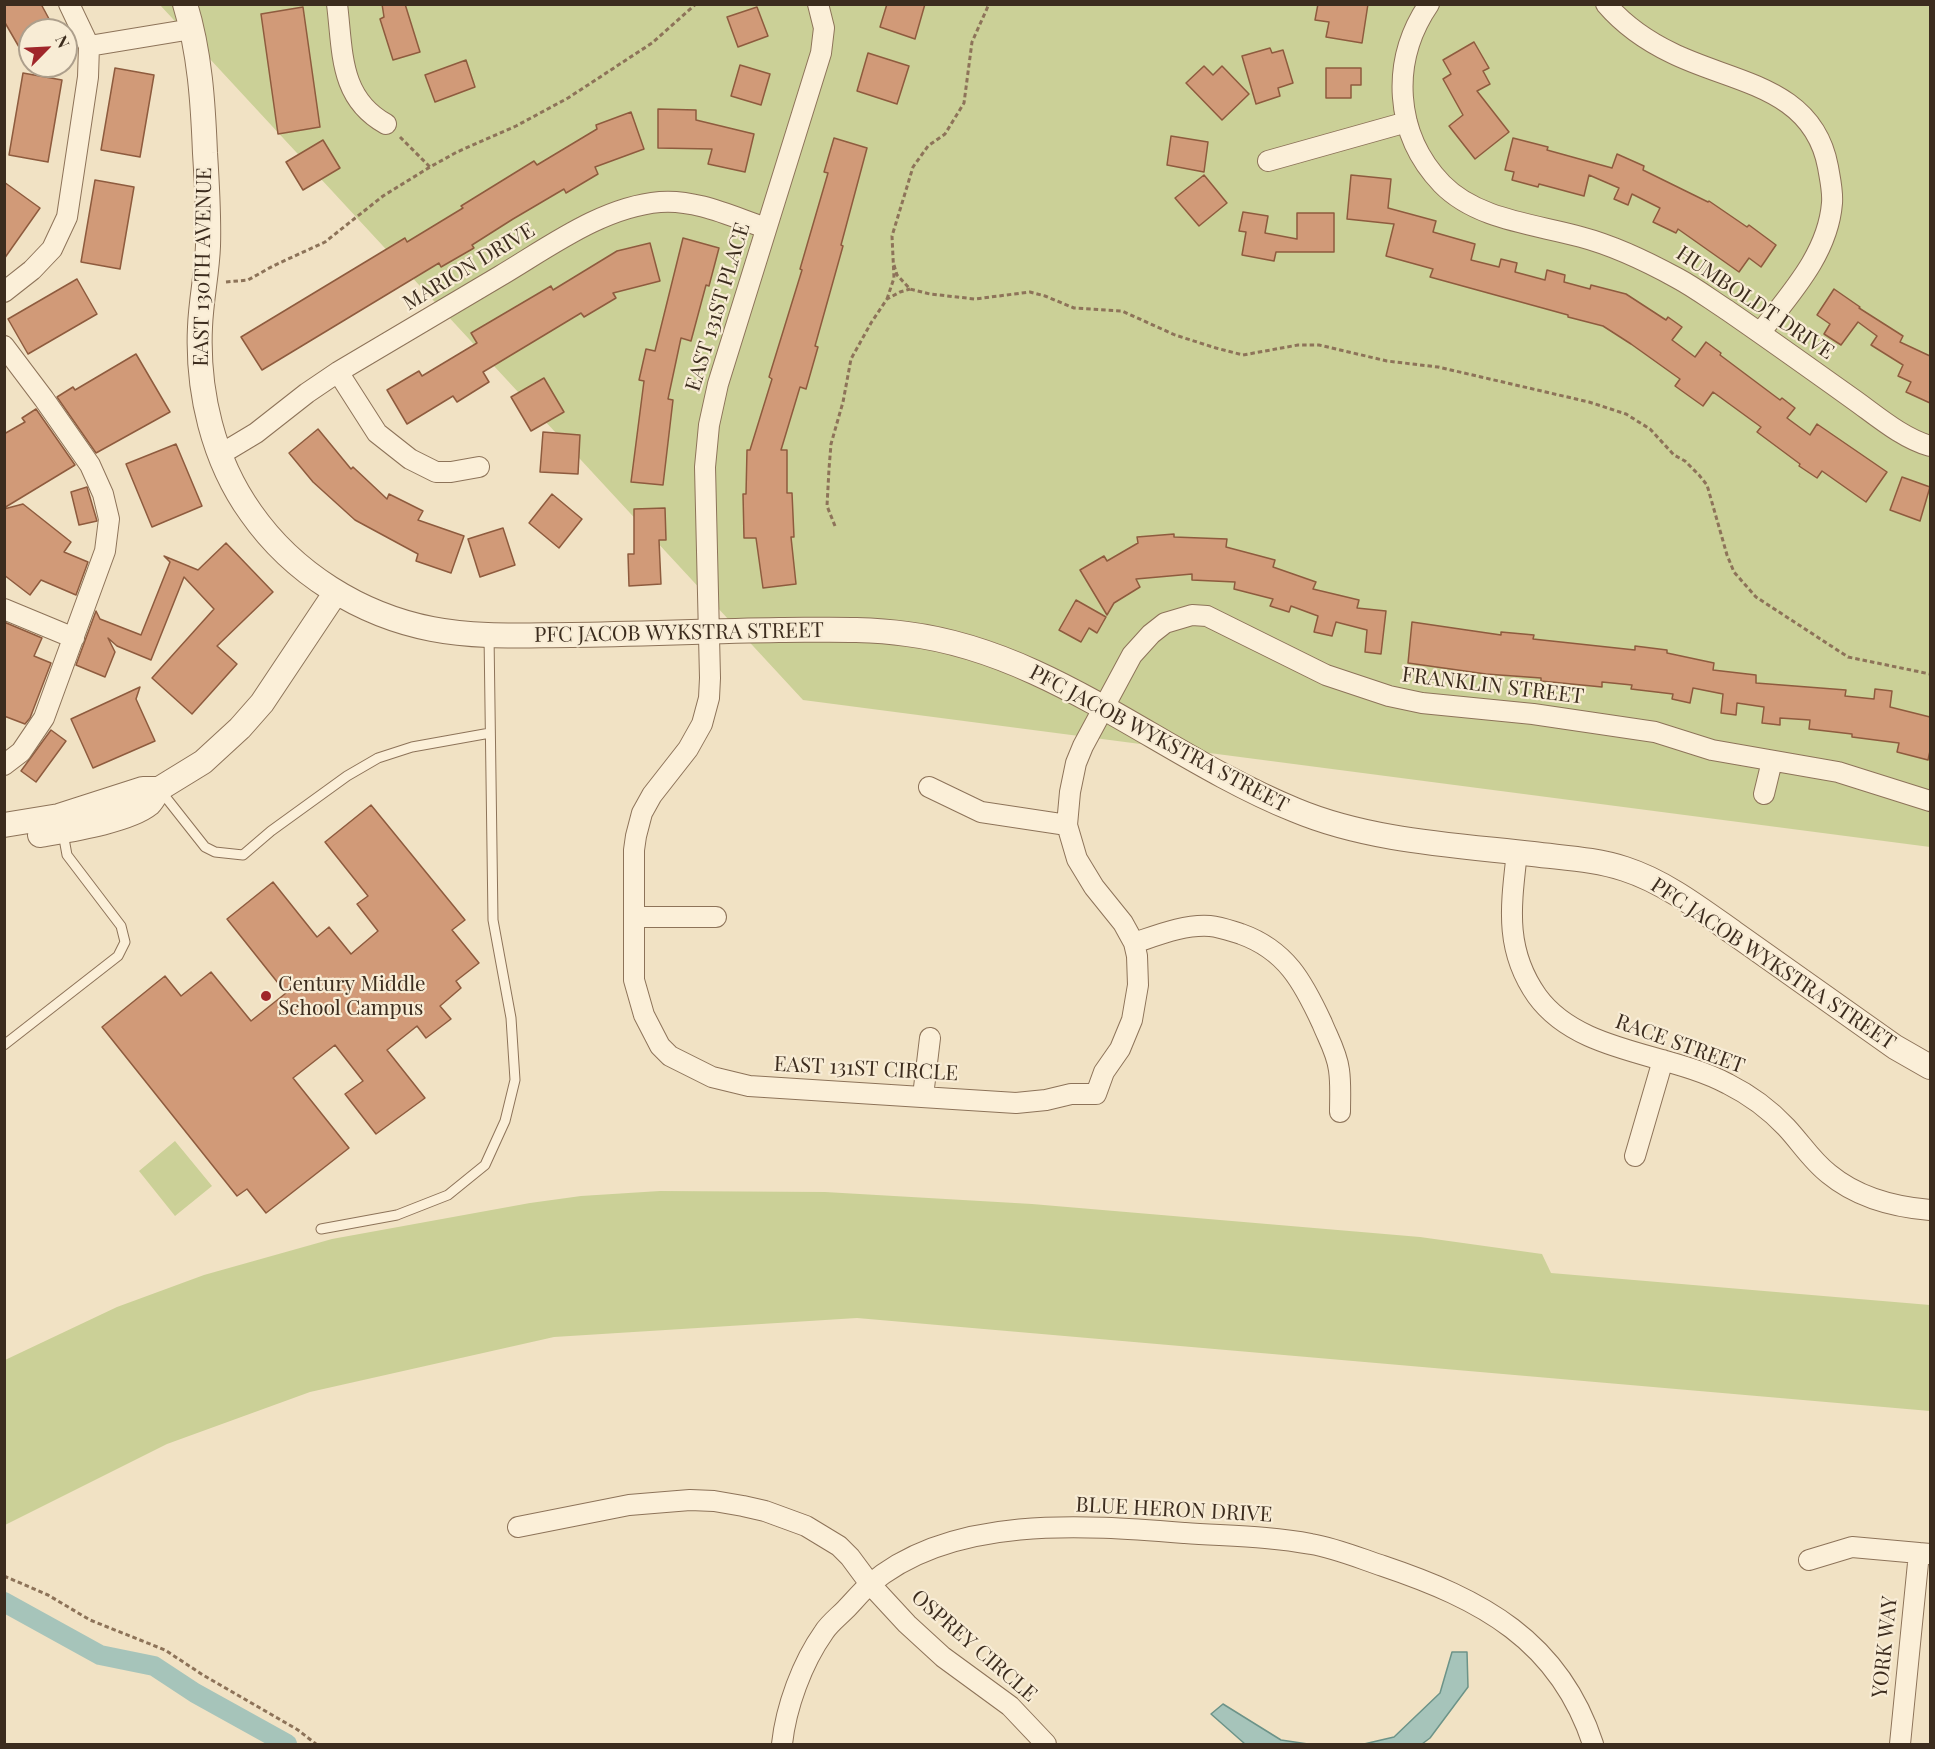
<!DOCTYPE html>
<html>
<head>
<meta charset="utf-8">
<style>
	body { margin:0 }
	#map { position:relative; width:1935px; height:1749px; overflow:hidden; background:#f1e2c4; font-family:"Playfair Display",serif }
	canvas { display:block }
	.frame { position:absolute; inset:0; border:6px solid #3c2c1e; pointer-events:none }
	.north { position:absolute; left:18px; top:18px; width:60px; height:60px; box-sizing:border-box; background:#f8ecd5; border:2px solid #ad9f8c; border-radius:50%; rotate:66deg; font-size:16px; font-weight:700; line-height:24px; text-align:center; color:#3c2c1e }
	.north::after { content:''; display:block; margin:auto; width:21px; height:27px; background:#a0262a; clip-path:polygon(50% 0,100% 100%,50% 72%,0 100%) }
</style>
</head>
<body>
<div id="map">
<canvas width="1935" height="1749"></canvas>
<div class="frame"></div>
<div class="north">N</div>
</div>
<script>
const g = document.querySelector('canvas').getContext('2d');
g.lineJoin = 'round';
function fillPath(path, color) { g.fillStyle = color; g.fill(path, 'evenodd'); }
function trace(path, color, width, dash) { g.strokeStyle = color; g.lineWidth = width; g.lineCap = dash ? 'butt' : 'round'; g.setLineDash(dash || []); g.stroke(path); }
function label(font, color, halo, rows, align = 'center') {
  g.font = font + ' "Playfair Display",serif'; g.lineWidth = 4.5; g.setLineDash([]); g.textBaseline = 'middle'; g.strokeStyle = halo; g.fillStyle = color; for (const [text, x, y, turn = 0] of rows) {
    g.save(); g.translate(x, y); g.rotate((+turn || 0) * Math.PI / 180); g.textAlign = isNaN(turn) ? turn : align; if (halo) g.strokeText(text, 0, 0); g.fillText(text, 0, 0); g.restore();
  }
}
fillPath(new Path2D(`
	M 160,5 L 1930,5 L 1930,847 L 803,700 Z
	M 175,1141 L 212,1186 L 175,1216 L 139,1171 Z
	M 660,1191 L 825,1192 L 1032,1204 L 1420,1237 L 1542,1254 L 1551,1273 L 1930,1305 L 1930,1411 L 857,1318 L 554,1337 L 310,1392 L 167,1444 L 5,1525 L 5,1360 L 117,1307 L 204,1275 L 332,1239 L 530,1203 L 581,1196 Z`), '#cbd097');
const water = new Path2D(`
	M 1452,1652 L 1467,1652 L 1468,1687 L 1430,1738 L 1422,1744 L 1364,1744 L 1394,1737 L 1440,1693 Z
	M 1223,1704 L 1281,1740 L 1308,1744 L 1245,1744 L 1211,1714 Z`);
fillPath(water, '#a6c4ba');
trace(water, '#6c9388', 1.5);
trace(new Path2D(`
	M 4,1602 L 100,1655 L 154,1666 L 195,1693 L 287,1744`), '#a6c4ba', 20);
const building = new Path2D(`
	M 4,4 L 41,4 L 55,30 L 30,30 L 30,66 L 4,21 Z
	M 382,4 L 405,4 L 420,52 L 393,60 L 380,19 L 384,17 Z
	M 887,4 L 925,4 L 915,39 L 880,27 Z
	M 1318,4 L 1368,4 L 1362,43 L 1326,37 L 1329,22 L 1315,20 Z
	M 303,7 L 320,127 L 278,134 L 261,14 Z
	M 757,7 L 768,36 L 738,47 L 727,17 Z
	M 1474,42 L 1489,68 L 1483,71 L 1490,84 L 1477,91 L 1509,132 L 1475,159 L 1449,126 L 1463,115 L 1443,79 L 1451,74 L 1443,60 Z
	M 1270,48 L 1272,53 L 1283,50 L 1293,83 L 1278,88 L 1280,96 L 1256,104 L 1242,56 Z
	M 868,53 L 909,66 L 897,104 L 857,91 Z
	M 466,60 L 475,87 L 435,102 L 425,75 Z
	M 740,65 L 770,74 L 761,105 L 731,96 Z
	M 1204,66 L 1213,75 L 1222,66 L 1249,94 L 1222,120 L 1186,83 Z
	M 115,68 L 154,75 L 140,157 L 101,150 Z
	M 1326,68 L 1361,68 L 1361,85 L 1351,85 L 1351,98 L 1326,98 Z
	M 23,73 L 62,80 L 48,162 L 9,155 Z
	M 658,109 L 696,110 L 696,120 L 754,134 L 745,172 L 708,164 L 712,149 L 658,148 Z
	M 631,112 L 644,149 L 595,167 L 598,174 L 566,193 L 564,189 L 513,219 L 472,245 L 474,248 L 441,267 L 439,263 L 262,370 L 241,337 L 405,238 L 407,242 L 463,208 L 461,206 L 534,161 L 537,165 L 597,129 L 596,125 Z
	M 1171,136 L 1208,142 L 1204,172 L 1167,165 Z
	M 834,138 L 867,148 L 841,245 L 843,246 L 815,346 L 818,347 L 806,389 L 800,387 L 781,450 L 787,450 L 787,493 L 792,493 L 794,537 L 791,537 L 796,584 L 763,588 L 756,538 L 744,538 L 743,494 L 746,494 L 747,450 L 750,450 L 772,379 L 769,377 L 802,270 L 800,269 L 828,173 L 824,172 Z
	M 1513,138 L 1548,147 L 1547,150 L 1612,168 L 1617,154 L 1644,166 L 1643,170 L 1708,202 L 1709,201 L 1747,227 L 1749,225 L 1776,245 L 1761,267 L 1749,258 L 1739,272 L 1678,229 L 1676,233 L 1653,222 L 1660,208 L 1632,194 L 1628,205 L 1614,199 L 1619,188 L 1589,175 L 1584,196 L 1539,184 L 1538,187 L 1512,180 L 1514,172 L 1505,170 Z
	M 323,140 L 340,168 L 303,190 L 286,162 Z
	M 1204,175 L 1227,203 L 1199,226 L 1175,198 Z
	M 1351,175 L 1391,179 L 1388,208 L 1436,221 L 1433,232 L 1475,244 L 1471,260 L 1499,267 L 1501,259 L 1517,263 L 1515,272 L 1545,280 L 1547,270 L 1565,275 L 1564,282 L 1590,289 L 1591,285 L 1626,294 L 1666,320 L 1668,317 L 1682,327 L 1672,340 L 1695,357 L 1706,342 L 1721,353 L 1720,355 L 1780,400 L 1782,398 L 1795,408 L 1787,418 L 1810,435 L 1817,424 L 1887,472 L 1866,502 L 1822,471 L 1817,478 L 1799,466 L 1800,464 L 1757,432 L 1761,427 L 1713,392 L 1703,406 L 1675,386 L 1680,379 L 1631,344 L 1603,326 L 1568,317 L 1568,315 L 1430,277 L 1433,269 L 1386,256 L 1394,224 L 1347,219 Z
	M 95,180 L 134,187 L 120,269 L 81,262 Z
	M 4,182 L 40,208 L 4,259 Z
	M 1243,212 L 1268,216 L 1265,233 L 1297,239 L 1297,213 L 1334,213 L 1334,252 L 1276,252 L 1274,261 L 1242,255 L 1246,232 L 1239,231 Z
	M 683,238 L 719,248 L 709,286 L 706,285 L 691,341 L 681,338 L 668,399 L 673,400 L 663,485 L 631,482 L 644,381 L 639,380 L 646,349 L 655,351 Z
	M 650,243 L 660,281 L 613,293 L 616,298 L 584,317 L 581,313 L 483,372 L 489,382 L 457,402 L 453,396 L 407,424 L 387,390 L 419,371 L 422,376 L 477,343 L 471,333 L 551,286 L 553,290 L 617,251 Z
	M 77,279 L 97,314 L 28,354 L 8,319 Z
	M 1834,289 L 1860,307 L 1859,308 L 1903,336 L 1900,342 L 1930,356 L 1930,403 L 1906,392 L 1911,382 L 1898,376 L 1903,365 L 1871,345 L 1877,336 L 1858,322 L 1841,345 L 1824,334 L 1830,324 L 1817,315 Z
	M 136,354 L 170,412 L 96,453 L 57,397 L 73,387 L 75,390 Z
	M 544,378 L 564,412 L 531,431 L 511,397 Z
	M 36,409 L 75,465 L 4,508 L 4,434 L 25,422 L 22,418 Z
	M 318,429 L 351,469 L 353,467 L 387,499 L 389,494 L 423,511 L 418,520 L 464,536 L 451,573 L 416,561 L 418,554 L 355,520 L 313,482 L 289,453 Z
	M 543,432 L 580,435 L 578,474 L 540,472 Z
	M 176,444 L 202,506 L 152,527 L 126,464 Z
	M 1902,477 L 1930,487 L 1920,521 L 1890,510 Z
	M 87,487 L 97,521 L 79,525 L 71,492 Z
	M 552,494 L 582,519 L 559,548 L 529,523 Z
	M 23,504 L 71,542 L 64,552 L 88,562 L 76,595 L 41,580 L 30,595 L 4,575 L 4,509 Z
	M 665,508 L 666,540 L 659,540 L 661,584 L 629,586 L 628,554 L 634,554 L 634,509 Z
	M 503,528 L 515,565 L 480,577 L 468,539 Z
	M 1174,534 L 1174,537 L 1227,539 L 1226,547 L 1275,560 L 1273,567 L 1316,582 L 1313,589 L 1359,600 L 1357,608 L 1386,611 L 1381,654 L 1365,652 L 1367,630 L 1336,622 L 1332,636 L 1314,632 L 1318,616 L 1291,606 L 1289,612 L 1270,606 L 1273,599 L 1234,589 L 1235,582 L 1192,580 L 1192,574 L 1136,579 L 1140,587 L 1114,603 L 1107,615 L 1080,570 L 1104,556 L 1107,561 L 1138,543 L 1137,537 Z
	M 226,543 L 273,592 L 217,646 L 237,664 L 192,714 L 152,678 L 214,609 L 184,577 L 151,660 L 117,646 L 108,638 L 115,652 L 105,677 L 76,665 L 96,611 L 100,619 L 141,635 L 170,562 L 164,556 L 198,570 Z
	M 1076,600 L 1106,617 L 1097,633 L 1089,628 L 1081,642 L 1059,630 Z
	M 4,622 L 42,638 L 34,656 L 51,663 L 30,718 L 25,724 L 4,716 Z
	M 1412,622 L 1501,635 L 1501,632 L 1534,635 L 1533,639 L 1635,650 L 1635,646 L 1667,650 L 1667,653 L 1714,663 L 1713,670 L 1756,675 L 1756,683 L 1846,690 L 1845,696 L 1874,699 L 1875,689 L 1892,691 L 1890,707 L 1930,717 L 1930,751 L 1928,760 L 1897,752 L 1899,743 L 1852,737 L 1852,734 L 1809,729 L 1810,720 L 1780,718 L 1780,725 L 1762,723 L 1764,707 L 1737,703 L 1736,715 L 1721,713 L 1723,694 L 1693,688 L 1690,703 L 1672,699 L 1673,694 L 1631,689 L 1632,685 L 1602,682 L 1602,687 L 1541,681 L 1541,678 L 1486,674 L 1408,663 Z
	M 140,687 L 136,699 L 155,741 L 93,768 L 71,719 Z
	M 51,730 L 66,741 L 36,782 L 21,771 Z
	M 371,805 L 465,920 L 452,930 L 479,963 L 456,981 L 461,988 L 440,1006 L 451,1019 L 426,1038 L 417,1026 L 387,1050 L 425,1098 L 376,1134 L 345,1094 L 363,1081 L 335,1045 L 293,1078 L 349,1148 L 266,1213 L 247,1189 L 237,1196 L 102,1027 L 165,976 L 181,996 L 211,972 L 251,1021 L 286,993 L 227,919 L 273,882 L 317,937 L 329,927 L 351,954 L 378,931 L 357,904 L 368,896 L 325,842 Z`);
fillPath(building, '#d19a78');
trace(building, '#8e5b3e', 1.5);
const service = new Path2D(`
	M 160,790 L 205,847 L 215,852 L 243,855 L 271,831 L 347,776 L 378,758 L 412,747 L 490,733
	M 4,1045 L 118,956 L 125,942 L 121,926 L 67,855 L 63,833
	M 321,1229 L 397,1215 L 448,1195 L 485,1165 L 505,1121 L 515,1080 L 511,1018 L 493,920 L 489,635`);
const minor = new Path2D(`
	M 337,4 C 343,52 339,98 386,124
	M 818,4 L 824,28 L 821,53 L 718,384 L 709,425 L 705,467 L 710,678 L 709,698 L 702,724 L 688,749 L 652,795 L 642,813 L 636,836 L 634,850 L 634,980 L 644,1015 L 660,1046 L 670,1056 L 712,1077 L 749,1086 L 1016,1103 L 1046,1100 L 1071,1094 L 1096,1094 L 1104,1072 L 1120,1049 L 1132,1020 L 1138,985 L 1137,956 L 1134,943 L 1123,923 L 1094,887 L 1077,859 L 1067,825 L 1070,792 L 1076,763 L 1083,746 L 1132,655 L 1151,634 L 1165,623 L 1192,615 L 1207,616 L 1326,675 L 1389,696 L 1422,703 L 1533,714 L 1655,732 L 1712,750 L 1838,772 L 1930,801
	M 1429,4 C 1390,61 1394,134 1442,184 C 1477,220 1535,224 1581,237 C 1615,246 1646,261 1677,278 C 1694,287 1710,299 1727,310 C 1769,339 1811,369 1853,399 C 1877,416 1902,438 1930,446
	M 1606,4 C 1624,25 1647,41 1672,53 C 1732,83 1813,86 1828,167 C 1830,179 1833,191 1832,203 C 1828,254 1790,294 1760,333
	M 89,46 L 192,29
	M 1268,161 L 1407,122
	M 4,292 L 32,270 L 52,249 L 67,217 L 88,77 L 89,46 L 69,4
	M 4,346 L 44,399 L 90,465 L 103,494 L 109,519 L 105,551 L 44,718 L 21,752 L 4,765
	M 338,372 L 377,433 L 410,459 L 436,472 L 451,472 L 479,467
	M 221,454 L 256,433 L 307,393 L 338,372 C 392,340 446,308 500,276 C 549,247 602,207 660,202 C 696,199 733,217 766,228
	M 4,609 L 74,638
	M 929,787 L 981,812 L 1067,825
	M 1764,794 L 1772,761
	M 1517,852 C 1511,906 1504,949 1537,996 C 1579,1054 1669,1052 1728,1084 C 1750,1095 1769,1109 1786,1127 C 1801,1143 1812,1161 1829,1174 C 1858,1198 1894,1207 1930,1210
	M 634,917 L 716,917
	M 1134,943 C 1158,935 1185,924 1210,926 C 1221,927 1231,931 1241,934 C 1286,950 1303,982 1322,1023 C 1328,1038 1337,1053 1339,1070 C 1341,1084 1340,1098 1340,1112
	M 923,1096 L 930,1038
	M 1635,1156 L 1663,1060
	M 518,1527 L 629,1505 L 690,1500 L 714,1501 L 743,1506 L 765,1511 L 806,1526 L 839,1546 L 850,1557 L 870,1584 L 907,1624 L 943,1657 L 1010,1706 L 1046,1744
	M 1809,1560 L 1852,1547 L 1930,1554
	M 782,1744 C 786,1707 802,1663 824,1632 C 829,1624 838,1617 845,1610 C 853,1602 861,1592 869,1585 C 951,1514 1085,1525 1185,1533 C 1227,1536 1270,1536 1311,1544 C 1335,1548 1359,1558 1383,1566 C 1481,1599 1559,1640 1593,1744
	M 1900,1744 L 1919,1553`);
const tertiary = new Path2D(`
	M 185,4 C 200,53 203,103 205,153 C 207,184 209,215 208,246 C 207,273 201,300 200,327 C 197,391 213,460 251,513 C 293,573 360,615 432,629 C 478,638 525,635 571,635 C 640,634 710,631 779,630 C 822,630 865,628 907,634 C 1051,652 1164,757 1295,810 C 1369,841 1454,845 1533,854 C 1564,858 1595,859 1625,869 C 1665,882 1700,909 1734,933 C 1788,971 1841,1009 1895,1047 L 1930,1067
	M 4,825 L 59,816 L 143,789 L 159,789 L 203,762 L 240,728 L 262,703 L 336,592
	M 40,835 C 68,830 128,821 149,804 C 153,800 156,794 159,789`);
trace(service, '#8d7359', 11);
trace(minor, '#8d7359', 22);
trace(tertiary, '#8d7359', 26);
trace(new Path2D(`
	M 400,137 L 430,167
	M 894,265 L 897,275 L 910,289 L 930,294 L 975,299 L 1030,292 L 1045,296 L 1074,308 L 1122,311 L 1175,335 L 1216,348 L 1243,355 L 1298,345 L 1319,345 L 1387,361 L 1438,367 L 1589,402 L 1626,414 L 1650,429 L 1674,455 L 1685,461 L 1699,475 L 1707,485 L 1727,555 L 1734,572 L 1756,597 L 1848,657 L 1930,674
	M 226,282 L 248,280 L 273,266 L 325,242 L 383,196 L 430,167 L 457,152 L 516,126 L 568,98 L 652,43 L 696,4
	M 887,299 L 894,278 L 892,236 L 913,167 L 928,146 L 945,134 L 964,103 L 972,42 L 989,4
	M 835,526 L 827,506 L 829,469 L 831,444 L 843,402 L 851,359 L 871,323 L 887,299 L 900,292 L 910,289
	M 4,1576 L 48,1595 L 90,1620 L 165,1650 L 203,1675 L 298,1730 L 316,1744`), '#8d7359', 3, [4.5, 3]);
trace(service, '#fbefd8', 9);
trace(minor, '#fbefd8', 20);
trace(tertiary, '#fbefd8', 24);
for (const [x, y, r, color] of [
	[266,996,6,"#a0262a"]
]) { const dot = new Path2D(); dot.arc(x, y, r, 0, 2 * Math.PI); g.fillStyle = color; g.fill(dot); trace(dot, '#f8ecd5', 2); }
label('21px', '#3c2c1e', '#f8ecd5', [
	["EAST 130TH AVENUE",203,267,-89],
	["MARION DRIVE",469,267,-31],
	["HUMBOLDT DRIVE",1755,303,34],
	["EAST 131ST PLACE",718,307,-73],
	["PFC JACOB WYKSTRA STREET",679,633,-1],
	["FRANKLIN STREET",1493,686,7],
	["PFC JACOB WYKSTRA STREET",1159,739,28],
	["PFC JACOB WYKSTRA STREET",1773,964,34],
	["RACE STREET",1680,1044,20],
	["EAST 131ST CIRCLE",866,1069,3],
	["BLUE HERON DRIVE",1174,1510,3],
	["OSPREY CIRCLE",974,1646,41],
	["YORK WAY",1885,1647,-84]
]);
label('21px', '#3c2c1e', '#f8ecd5', [
	["Century Middle",278,984],
	["School Campus",278,1008]
], 'left');
</script>
</body>
</html>
